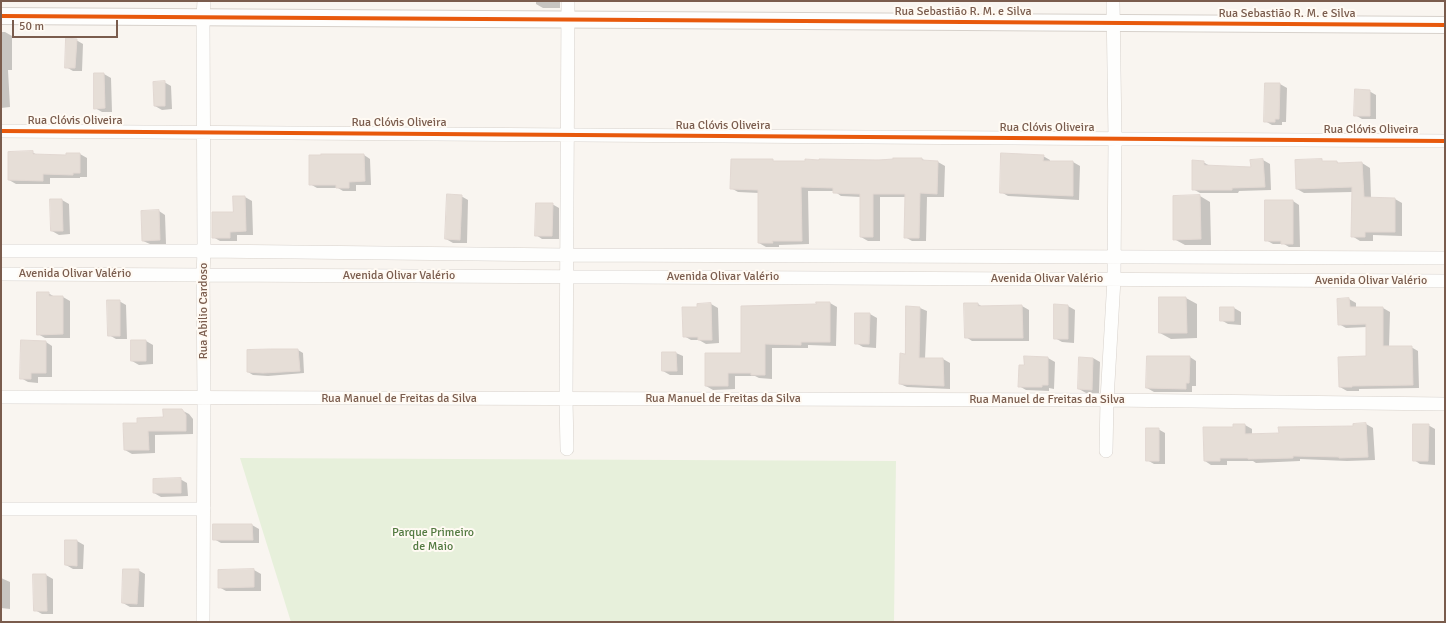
<!DOCTYPE html>
<html>
<head>
<meta charset="utf-8">
<style>
	body { margin:0 }
	#map { position:relative; width:1446px; height:623px; overflow:hidden; background:#f9f5f0; font-family:Signika,sans-serif }
	canvas { display:block }
	.frame { position:absolute; inset:0; border:2px solid #7a5c4d; pointer-events:none }
	.scale { position:absolute; left:12px; top:20px; width:106px; height:18px; box-sizing:border-box; border:2px solid #7a5c4d; border-top:0; padding-left:5px; font-size:12px; line-height:14px; white-space:nowrap; color:#7a5c4d; -webkit-text-stroke:3px #fffaf3; paint-order:stroke }
</style>
</head>
<body>
<div id="map">
<canvas width="1446" height="623"></canvas>
<div class="frame"></div>
<div class="scale">50 m</div>
</div>
<script>
const g = document.querySelector('canvas').getContext('2d');
g.lineJoin = 'round';
function fillPath(path, color) { g.fillStyle = color; g.fill(path, 'evenodd'); }
function trace(path, color, width, dash) { g.strokeStyle = color; g.lineWidth = width; g.lineCap = dash ? 'butt' : 'round'; g.setLineDash(dash || []); g.stroke(path); }
function label(font, color, halo, rows, align = 'center') {
  g.font = font + ' Signika,sans-serif'; g.lineWidth = 4; g.setLineDash([]); g.textBaseline = 'middle'; g.strokeStyle = halo; g.fillStyle = color; for (const [text, x, y, turn = 0] of rows) {
    g.save(); g.translate(x, y); g.rotate((+turn || 0) * Math.PI / 180); g.textAlign = isNaN(turn) ? turn : align; if (halo) g.strokeText(text, 0, 0); g.fillText(text, 0, 0); g.restore();
  }
}
fillPath(new Path2D(`
	M 240,458 L 896,461 L 894,622 L 291,622 Z`), '#e7f0db');
fillPath(new Path2D(`
	M 536,1 L 560,1 L 560,8 L 543,8 L 536,4 Z
	M 1,32 L 5,32 L 12,36 L 12,70 L 8,70 L 10,107 L 1,108 Z
	M 76,40 L 83,44 L 82,71 L 73,71 L 66,67 Z
	M 104,74 L 111,78 L 112,112 L 102,112 L 95,108 Z
	M 164,82 L 171,86 L 172,109 L 162,110 L 155,106 Z
	M 1280,84 L 1287,88 L 1286,122 L 1282,122 L 1282,125 L 1272,125 L 1265,121 Z
	M 1369,91 L 1376,95 L 1376,119 L 1362,119 L 1355,115 Z
	M 32,152 L 39,156 L 67,156 L 80,154 L 87,158 L 87,177 L 80,177 L 80,178 L 50,178 L 50,184 L 16,184 L 9,180 Z
	M 364,155 L 370,159 L 371,185 L 356,185 L 356,191 L 343,191 L 338,188 L 317,188 L 310,184 Z
	M 1043,156 L 1050,160 L 1050,162 L 1073,162 L 1080,166 L 1079,200 L 1008,196 L 1001,192 Z
	M 922,159 L 926,161 L 938,162 L 945,166 L 944,197 L 927,197 L 926,241 L 912,241 L 905,237 L 906,197 L 880,197 L 880,241 L 868,241 L 861,237 L 861,197 L 841,196 L 834,191 L 808,191 L 809,244 L 779,245 L 779,247 L 766,247 L 759,243 L 759,193 L 738,192 L 731,188 L 772,160 L 775,162 Z
	M 1263,160 L 1270,164 L 1271,190 L 1239,191 L 1238,193 L 1200,193 L 1193,189 L 1203,162 L 1210,166 L 1252,168 Z
	M 1321,160 L 1324,162 L 1337,162 L 1340,164 L 1362,163 L 1370,168 L 1371,198 L 1395,199 L 1402,203 L 1402,236 L 1373,235 L 1373,241 L 1360,241 L 1352,236 L 1353,192 L 1304,193 L 1297,189 Z
	M 461,196 L 468,200 L 467,243 L 453,243 L 446,239 Z
	M 1200,196 L 1210,202 L 1211,245 L 1185,245 L 1174,239 Z
	M 245,197 L 252,201 L 253,235 L 237,235 L 237,241 L 220,241 L 213,237 L 234,213 Z
	M 62,200 L 69,204 L 70,234 L 59,235 L 52,231 Z
	M 1293,201 L 1299,205 L 1300,247 L 1289,247 L 1284,244 L 1273,244 L 1266,240 Z
	M 552,204 L 559,208 L 559,239 L 542,239 L 536,235 Z
	M 159,211 L 165,215 L 166,244 L 150,244 L 143,241 Z
	M 48,293 L 55,297 L 63,297 L 70,301 L 70,338 L 45,338 L 38,334 Z
	M 1160,298 L 1186,298 L 1197,304 L 1197,338 L 1171,339 L 1160,333 Z
	M 1349,299 L 1356,303 L 1356,308 L 1383,308 L 1390,312 L 1389,347 L 1411,347 L 1418,351 L 1419,388 L 1359,389 L 1359,391 L 1347,391 L 1340,387 L 1367,357 L 1367,327 L 1346,328 L 1339,324 Z
	M 119,301 L 126,305 L 127,339 L 116,339 L 109,335 Z
	M 830,303 L 837,307 L 836,346 L 808,345 L 808,348 L 772,348 L 772,379 L 759,378 L 755,376 L 735,376 L 735,389 L 713,390 L 706,386 L 742,354 L 817,305 Z
	M 711,304 L 718,308 L 719,343 L 706,344 L 699,340 L 691,340 L 684,336 L 698,308 L 698,305 Z
	M 978,304 L 983,307 L 1022,306 L 1029,310 L 1029,341 L 972,341 L 966,337 Z
	M 1055,305 L 1068,306 L 1075,310 L 1074,343 L 1062,342 L 1055,338 Z
	M 920,308 L 927,311 L 925,359 L 943,359 L 950,363 L 950,389 L 907,387 L 900,384 L 905,355 Z
	M 1234,308 L 1241,312 L 1241,325 L 1228,324 L 1221,320 Z
	M 870,314 L 877,318 L 876,348 L 863,347 L 856,343 Z
	M 146,341 L 153,345 L 153,364 L 139,365 L 132,361 Z
	M 46,342 L 52,346 L 52,377 L 38,377 L 38,383 L 28,382 L 21,378 Z
	M 298,350 L 303,353 L 304,373 L 268,376 L 253,375 L 248,372 Z
	M 676,353 L 683,356 L 683,375 L 670,375 L 663,371 Z
	M 1190,357 L 1196,361 L 1196,386 L 1192,386 L 1192,392 L 1154,392 L 1147,388 Z
	M 1048,358 L 1055,362 L 1054,389 L 1049,388 L 1049,391 L 1026,390 L 1019,386 L 1025,366 Z
	M 1080,358 L 1093,358 L 1100,362 L 1099,393 L 1086,393 L 1079,389 Z
	M 181,410 L 189,414 L 193,419 L 193,434 L 155,435 L 155,453 L 132,454 L 125,450 L 138,424 L 164,418 Z
	M 1366,424 L 1373,428 L 1375,460 L 1347,461 L 1300,459 L 1300,461 L 1256,463 L 1253,461 L 1227,461 L 1227,465 L 1211,465 L 1205,461 L 1234,428 L 1245,425 L 1252,429 L 1252,434 L 1280,434 L 1354,427 L 1354,425 Z
	M 1428,425 L 1435,429 L 1435,465 L 1420,464 L 1414,460 Z
	M 1158,429 L 1165,433 L 1165,464 L 1154,464 L 1147,460 Z
	M 180,479 L 187,483 L 188,496 L 161,497 L 154,493 Z
	M 214,525 L 252,525 L 259,529 L 259,543 L 221,543 L 214,539 Z
	M 66,541 L 77,541 L 84,545 L 83,569 L 73,569 L 66,565 Z
	M 138,570 L 145,574 L 144,607 L 130,607 L 123,603 Z
	M 254,570 L 261,574 L 261,591 L 226,591 L 219,587 Z
	M 34,575 L 46,575 L 53,579 L 53,614 L 42,614 L 35,610 Z
	M 1,578 L 10,582 L 10,609 L 1,608 Z`), '#0003');
const building = new Path2D(`
	M 66,38 L 77,39 L 75,68 L 65,68 Z
	M 94,73 L 104,73 L 105,108 L 94,109 Z
	M 165,81 L 165,106 L 154,106 L 153,82 Z
	M 1265,83 L 1280,83 L 1279,119 L 1275,119 L 1275,122 L 1264,122 Z
	M 1355,89 L 1370,90 L 1370,116 L 1354,116 Z
	M 33,151 L 33,154 L 66,155 L 66,153 L 80,153 L 80,173 L 73,173 L 73,175 L 43,174 L 43,181 L 8,180 L 8,152 Z
	M 1001,153 L 1044,155 L 1043,161 L 1073,161 L 1073,196 L 1000,193 Z
	M 321,154 L 364,154 L 365,181 L 349,182 L 349,188 L 336,188 L 336,185 L 309,185 L 309,155 L 321,155 Z
	M 893,158 L 922,158 L 922,160 L 938,161 L 937,194 L 920,193 L 919,238 L 904,238 L 905,194 L 873,194 L 873,237 L 860,237 L 860,194 L 833,193 L 833,188 L 801,187 L 802,241 L 772,241 L 773,243 L 758,243 L 758,190 L 730,189 L 731,159 L 773,159 L 773,161 L 805,161 L 805,159 L 819,160 L 819,159 L 879,160 L 893,159 Z
	M 1263,159 L 1265,187 L 1232,188 L 1232,190 L 1192,190 L 1192,160 L 1204,161 L 1204,165 L 1251,167 L 1250,160 Z
	M 1322,159 L 1322,161 L 1337,161 L 1337,163 L 1362,162 L 1364,197 L 1395,198 L 1395,232 L 1365,232 L 1365,237 L 1351,237 L 1352,187 L 1296,189 L 1295,160 Z
	M 447,194 L 462,195 L 460,240 L 445,239 Z
	M 1200,195 L 1201,239 L 1173,240 L 1173,196 Z
	M 233,196 L 245,196 L 246,231 L 230,232 L 230,238 L 212,238 L 212,212 L 233,212 Z
	M 50,199 L 62,199 L 63,231 L 51,231 Z
	M 1265,200 L 1293,200 L 1293,244 L 1281,244 L 1281,241 L 1265,241 Z
	M 536,203 L 553,203 L 552,236 L 535,236 Z
	M 159,210 L 160,240 L 142,241 L 141,211 Z
	M 37,292 L 49,292 L 49,296 L 63,296 L 63,334 L 37,335 Z
	M 1159,297 L 1186,297 L 1187,333 L 1159,333 Z
	M 1349,298 L 1350,307 L 1383,307 L 1383,346 L 1412,346 L 1413,385 L 1352,386 L 1352,387 L 1339,387 L 1338,357 L 1366,356 L 1366,324 L 1338,325 L 1337,299 Z
	M 107,300 L 120,300 L 120,336 L 108,336 Z
	M 816,302 L 830,302 L 830,342 L 801,342 L 801,345 L 765,344 L 765,375 L 751,375 L 751,373 L 728,373 L 728,386 L 705,386 L 705,353 L 741,353 L 741,306 L 816,304 Z
	M 711,303 L 712,340 L 698,340 L 698,337 L 683,337 L 682,307 L 697,307 L 697,304 Z
	M 964,303 L 978,303 L 978,306 L 1022,305 L 1023,338 L 965,338 Z
	M 1054,304 L 1068,305 L 1068,339 L 1054,339 Z
	M 906,306 L 920,307 L 919,358 L 943,358 L 944,386 L 899,384 L 900,353 L 905,354 Z
	M 1220,307 L 1234,307 L 1234,321 L 1220,321 Z
	M 855,313 L 870,313 L 869,344 L 855,344 Z
	M 21,340 L 46,341 L 46,373 L 31,373 L 31,379 L 20,379 Z
	M 131,340 L 146,340 L 146,361 L 131,361 Z
	M 271,349 L 298,349 L 300,371 L 263,373 L 247,372 L 247,350 Z
	M 662,352 L 676,352 L 677,371 L 662,371 Z
	M 1024,356 L 1048,357 L 1048,385 L 1042,385 L 1042,387 L 1018,387 L 1019,365 L 1024,365 Z
	M 1147,356 L 1190,356 L 1189,383 L 1186,383 L 1186,389 L 1146,388 Z
	M 1079,357 L 1093,358 L 1092,390 L 1078,389 Z
	M 163,409 L 182,409 L 186,415 L 186,431 L 148,431 L 149,450 L 124,450 L 123,423 L 137,423 L 137,418 L 163,417 Z
	M 1366,423 L 1368,457 L 1339,458 L 1339,457 L 1293,456 L 1293,458 L 1248,459 L 1248,458 L 1220,458 L 1220,461 L 1204,461 L 1203,427 L 1233,427 L 1233,424 L 1245,424 L 1245,434 L 1279,433 L 1278,427 L 1353,426 L 1353,424 Z
	M 1413,424 L 1429,424 L 1428,461 L 1413,461 Z
	M 1146,428 L 1159,428 L 1159,461 L 1146,461 Z
	M 181,478 L 181,493 L 153,493 L 153,479 Z
	M 213,524 L 252,524 L 253,540 L 213,540 Z
	M 65,540 L 77,540 L 77,566 L 65,565 Z
	M 123,569 L 139,569 L 137,604 L 122,603 Z
	M 254,569 L 254,587 L 218,588 L 218,570 Z
	M 33,574 L 46,574 L 47,611 L 34,611 Z`);
fillPath(building, '#e6ded7');
trace(building, '#e2d8d2', 1);
const minor = new Path2D(`
	M 1,131 L 1445,141
	M 1,251 L 204,251 L 567,255 L 1445,258
	M 1,274 L 1445,281
	M 1,397 L 1107,400 L 1445,404
	M 567,449 L 566,399 L 568,1
	M 1106,451 L 1107,400 L 1114,279 L 1115,138 L 1113,1
	M 1,509 L 204,509
	M 203,622 L 204,398 L 203,275 L 204,251 L 203,17 L 204,1`);
const tertiary = new Path2D(`
	M 1,16 L 1445,25`);
trace(minor, '#d7d1cb', 14);
trace(tertiary, '#d7d1cb', 18);
trace(minor, '#fefefd', 13);
trace(tertiary, '#fefefd', 16);
trace(new Path2D(`
	M 1,16 L 1445,25
	M 1,131 L 1445,141`), '#e8590c', 4);
label('12px', '#7a5c4d', '#fffaf3', [
	["Rua Sebastião R. M. e Silva",963,12],
	["Rua Sebastião R. M. e Silva",1287,14],
	["Rua Clóvis Oliveira",75,121],
	["Rua Clóvis Oliveira",399,123],
	["Rua Clóvis Oliveira",723,126],
	["Rua Clóvis Oliveira",1047,128],
	["Rua Clóvis Oliveira",1371,130],
	["Avenida Olivar Valério",75,274],
	["Avenida Olivar Valério",399,276],
	["Avenida Olivar Valério",723,277],
	["Avenida Olivar Valério",1047,279],
	["Avenida Olivar Valério",1371,281],
	["Rua Abilio Cardoso",204,311,-90],
	["Rua Manuel de Freitas da Silva",399,399],
	["Rua Manuel de Freitas da Silva",723,399],
	["Rua Manuel de Freitas da Silva",1047,400]
]);
label('12px', '#537a41', '#fffaf3', [
	["Parque Primeiro",433,533],
	["de Maio",433,547]
]);
</script>
</body>
</html>
